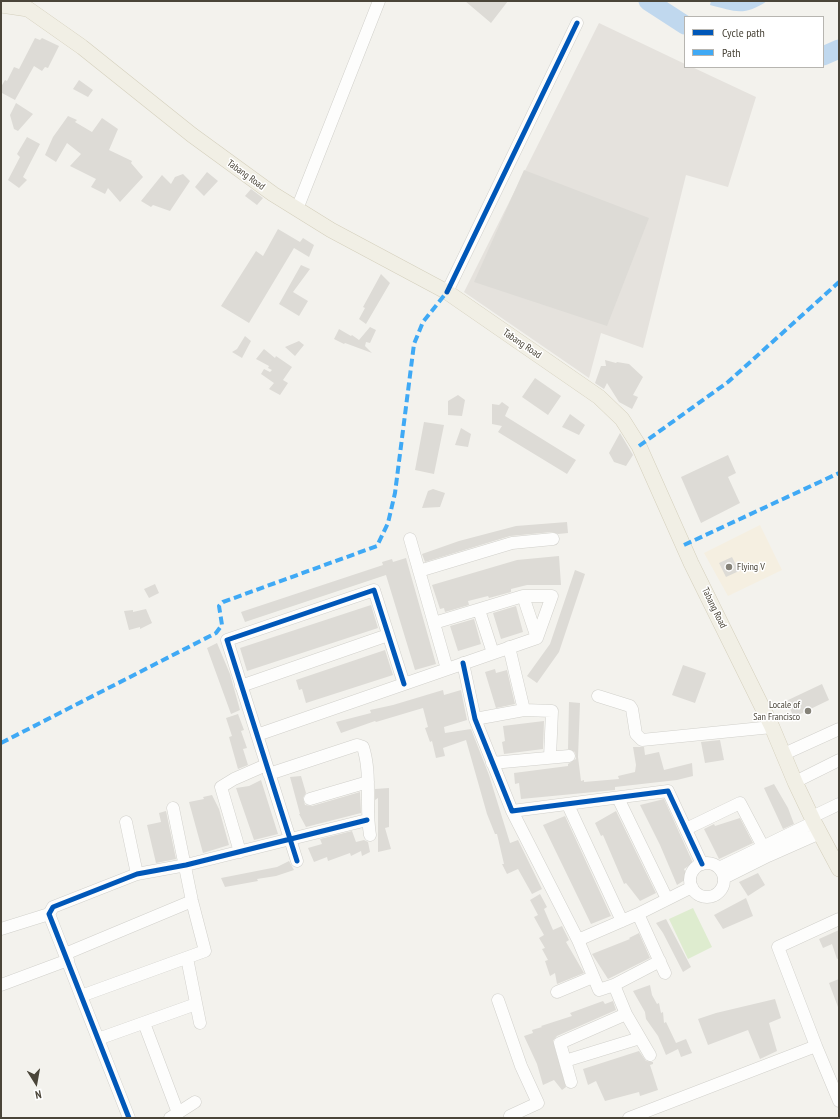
<!DOCTYPE html>
<html>
<head>
<meta charset="utf-8">
<style>
	body { margin:0 }
	#map { position:relative; width:840px; height:1119px; overflow:hidden; background:#f3f2ed; font-family:"PT Sans Narrow",sans-serif }
	canvas { display:block }
	.frame { position:absolute; inset:0; border:2px solid #4a4539; pointer-events:none }
	.legend { position:absolute; left:684px; top:16px; width:140px; height:52px; box-sizing:border-box; background:#fff; border:1px solid #b7b5b0; margin:0; padding:5px 7px; list-style:none; font-size:12px; color:#4a4539 }
	.legend li { display:flex; align-items:center; gap:8px; height:20px }
	.legend b { width:20px; border:1px solid #b7b5b0 }
	.north { position:absolute; left:16px; top:1063px; width:40px; height:40px; -webkit-text-stroke:3px #fff; paint-order:stroke; rotate:169deg; font-size:11px; font-weight:700; line-height:16px; text-align:center; color:#4a4539 }
	.north::after { content:''; display:block; margin:auto; width:14px; height:18px; background:#4a4539; clip-path:polygon(50% 0,100% 100%,50% 72%,0 100%) }
</style>
</head>
<body>
<div id="map">
<canvas width="840" height="1119"></canvas>
<div class="frame"></div>
<ul class="legend">
<li><b style="height:5px;background:#0057b8"></b>Cycle path</li>
<li><b style="height:5px;background:#3fa9f5"></b>Path</li>
</ul>
<div class="north">N</div>
</div>
<script>
const g = document.querySelector('canvas').getContext('2d');
g.lineJoin = 'round';
function fillPath(path, color) { g.fillStyle = color; g.fill(path, 'evenodd'); }
function trace(path, color, width, dash) { g.strokeStyle = color; g.lineWidth = width; g.lineCap = dash ? 'butt' : 'round'; g.setLineDash(dash || []); g.stroke(path); }
function label(font, color, halo, rows, align = 'center') {
  g.font = font + ' "PT Sans Narrow",sans-serif'; g.lineWidth = 3; g.setLineDash([]); g.textBaseline = 'middle'; g.strokeStyle = halo; g.fillStyle = color; for (const [text, x, y, turn = 0] of rows) {
    g.save(); g.translate(x, y); g.rotate((+turn || 0) * Math.PI / 180); g.textAlign = isNaN(turn) ? turn : align; if (halo) g.strokeText(text, 0, 0); g.fillText(text, 0, 0); g.restore();
  }
}
fillPath(new Path2D(`
	M 760,525 L 782,570 L 728,596 L 704,553 Z`), '#f5efe1');
fillPath(new Path2D(`
	M 599,23 L 685,64 L 685,67 L 692,67 L 756,97 L 728,187 L 686,175 L 643,348 L 601,333 L 589,378 L 464,292 Z`), '#e5e2dd');
fillPath(new Path2D(`
	M 693,908 L 712,947 L 688,959 L 669,919 Z`), '#deeccf');
fillPath(new Path2D(`
	M 711,1 L 767,1 C 744,17 734,11 710,5 Z`), '#c0d8ee');
trace(new Path2D(`
	M 648,1 L 685,25
	M 823,56 L 839,49`), '#c0d8ee', 19);
fillPath(new Path2D(`
	M 465,1 L 508,1 L 491,23 Z
	M 35,38 L 40,40 L 42,38 L 59,46 L 48,68 L 45,67 L 42,71 L 34,66 L 15,100 L 2,93 L 1,87 L 5,80 L 7,81 L 14,67 L 19,69 Z
	M 79,80 L 93,90 L 88,97 L 73,89 Z
	M 16,103 L 33,114 L 18,131 L 14,129 L 10,115 Z
	M 68,116 L 77,120 L 75,122 L 92,132 L 102,118 L 118,129 L 109,150 L 132,161 L 131,163 L 143,177 L 120,202 L 108,188 L 105,194 L 91,187 L 96,179 L 70,166 L 81,154 L 67,143 L 56,162 L 45,155 L 53,137 Z
	M 27,137 L 40,144 L 23,177 L 27,180 L 19,188 L 8,180 L 20,157 L 17,154 Z
	M 524,170 L 649,218 L 607,326 L 474,282 Z
	M 207,172 L 218,181 L 204,196 L 195,187 Z
	M 183,174 L 190,181 L 170,211 L 153,205 L 151,207 L 141,201 L 162,175 L 171,184 L 175,177 Z
	M 251,189 L 263,198 L 257,205 L 245,196 Z
	M 278,229 L 300,242 L 303,238 L 314,245 L 309,257 L 294,248 L 249,323 L 221,306 L 256,251 L 263,256 Z
	M 301,265 L 310,269 L 293,292 L 308,301 L 299,316 L 279,304 Z
	M 381,274 L 390,283 L 366,324 L 359,319 L 365,308 L 363,307 Z
	M 370,327 L 376,330 L 370,343 L 366,342 L 365,346 L 372,353 L 345,343 L 344,344 L 334,339 L 339,329 L 351,336 L 352,335 L 359,340 Z
	M 245,336 L 251,341 L 242,358 L 232,352 L 237,349 Z
	M 299,341 L 304,345 L 295,356 L 285,347 Z
	M 264,349 L 275,358 L 276,356 L 292,367 L 283,380 L 288,383 L 280,395 L 269,389 L 274,383 L 261,374 L 264,369 L 270,372 L 272,370 L 268,368 L 269,366 L 256,359 Z
	M 605,360 L 616,363 L 617,362 L 629,364 L 643,377 L 633,395 L 638,397 L 632,409 L 619,402 L 607,383 L 604,389 L 595,383 L 601,366 L 606,366 Z
	M 535,378 L 561,396 L 548,415 L 522,397 Z
	M 458,395 L 465,400 L 462,416 L 448,415 L 448,401 Z
	M 502,402 L 509,407 L 505,416 L 576,460 L 567,474 L 498,432 L 502,426 L 492,424 L 492,404 L 499,405 Z
	M 570,414 L 585,425 L 579,435 L 562,427 Z
	M 424,422 L 444,425 L 434,474 L 415,470 Z
	M 461,428 L 471,434 L 468,447 L 455,445 Z
	M 620,433 L 633,455 L 626,466 L 614,462 L 609,453 Z
	M 728,455 L 736,473 L 728,477 L 740,503 L 701,523 L 681,477 Z
	M 433,489 L 445,493 L 440,507 L 422,508 L 428,491 Z
	M 567,522 L 568,533 L 558,534 L 552,532 L 510,536 L 425,562 L 422,554 L 459,541 L 516,526 Z
	M 559,556 L 561,585 L 527,585 L 511,589 L 511,592 L 489,598 L 488,596 L 468,601 L 469,605 L 445,612 L 444,608 L 440,609 L 432,585 L 517,560 Z
	M 732,557 L 739,571 L 726,577 L 719,563 Z
	M 406,558 L 436,664 L 415,670 L 386,575 L 245,622 L 241,612 L 383,565 L 382,562 L 392,559 L 393,562 Z
	M 575,570 L 585,574 L 559,652 L 537,683 L 527,676 L 550,644 Z
	M 155,584 L 159,593 L 149,598 L 144,589 Z
	M 371,605 L 378,628 L 247,671 L 240,648 Z
	M 516,606 L 523,632 L 501,639 L 493,613 Z
	M 146,609 L 152,623 L 140,629 L 140,627 L 129,630 L 124,611 L 133,610 L 133,612 Z
	M 474,619 L 481,644 L 458,651 L 450,626 Z
	M 217,643 L 230,674 L 240,710 L 231,714 L 207,648 Z
	M 385,650 L 393,675 L 306,703 L 302,689 L 299,690 L 296,680 Z
	M 683,665 L 706,673 L 695,703 L 672,695 Z
	M 495,669 L 496,673 L 507,670 L 515,704 L 496,708 L 485,672 Z
	M 822,684 L 829,700 L 794,717 L 786,701 Z
	M 443,690 L 444,695 L 461,690 L 467,720 L 444,727 L 445,733 L 471,729 L 489,775 L 510,843 L 518,840 L 542,889 L 532,894 L 518,869 L 507,874 L 502,864 L 504,864 L 497,834 L 495,834 L 487,814 L 466,740 L 443,748 L 445,756 L 436,758 L 432,741 L 430,742 L 425,728 L 428,727 L 423,708 L 376,722 L 375,721 L 341,733 L 336,722 L 371,713 L 370,710 L 393,705 Z
	M 569,702 L 580,703 L 578,757 L 581,781 L 584,780 L 584,782 L 619,779 L 618,776 L 635,772 L 636,765 L 633,747 L 644,747 L 645,755 L 659,752 L 664,770 L 692,763 L 693,776 L 677,780 L 615,787 L 615,790 L 521,799 L 519,783 L 515,784 L 514,773 L 568,766 L 568,764 L 576,759 L 575,752 L 568,749 Z
	M 238,714 L 244,730 L 241,731 L 247,748 L 243,749 L 248,765 L 238,769 L 229,737 L 232,736 L 226,718 Z
	M 544,721 L 543,749 L 504,754 L 502,742 L 505,741 L 503,726 Z
	M 720,740 L 724,760 L 705,763 L 701,742 Z
	M 301,776 L 306,793 L 303,798 L 305,805 L 312,806 L 360,792 L 361,813 L 306,827 L 299,814 L 300,814 L 290,777 Z
	M 261,780 L 278,834 L 254,840 L 236,788 L 249,786 Z
	M 774,784 L 788,808 L 794,824 L 783,829 L 764,788 Z
	M 389,788 L 389,827 L 385,828 L 391,849 L 378,852 L 378,798 L 375,800 L 375,789 Z
	M 212,795 L 219,809 L 229,845 L 203,853 L 189,802 L 204,799 L 203,797 Z
	M 664,799 L 693,863 L 684,869 L 688,878 L 677,885 L 660,845 L 640,805 Z
	M 166,811 L 176,859 L 156,863 L 147,825 L 161,822 L 159,813 Z
	M 616,811 L 656,893 L 640,901 L 626,883 L 624,884 L 603,835 L 601,836 L 595,823 Z
	M 565,816 L 611,916 L 591,924 L 543,825 Z
	M 740,818 L 753,843 L 719,859 L 704,829 L 714,824 L 715,826 Z
	M 352,831 L 356,842 L 364,840 L 368,842 L 370,852 L 362,856 L 361,851 L 351,856 L 350,853 L 328,861 L 327,857 L 314,862 L 308,848 L 322,844 L 320,839 Z
	M 289,861 L 294,870 L 276,876 L 257,879 L 258,881 L 225,887 L 221,878 L 277,867 Z
	M 758,873 L 765,885 L 748,896 L 739,882 Z
	M 540,894 L 547,907 L 544,909 L 553,930 L 562,926 L 569,940 L 566,942 L 584,973 L 557,984 L 555,973 L 550,976 L 545,961 L 548,960 L 542,949 L 545,948 L 539,938 L 544,935 L 534,917 L 538,915 L 530,900 Z
	M 746,898 L 753,916 L 723,929 L 714,915 Z
	M 666,919 L 691,967 L 683,972 L 663,933 L 656,923 Z
	M 839,930 L 839,958 L 837,959 L 832,944 L 823,948 L 819,939 Z
	M 639,933 L 650,958 L 608,979 L 592,954 L 630,939 L 629,938 Z
	M 839,979 L 839,1007 L 838,1007 L 829,983 Z
	M 650,985 L 652,995 L 657,1004 L 659,1003 L 661,1013 L 663,1012 L 664,1023 L 666,1022 L 676,1043 L 686,1039 L 692,1053 L 681,1057 L 678,1049 L 666,1055 L 658,1036 L 646,1019 L 645,1012 L 633,991 Z
	M 775,999 L 781,1018 L 769,1023 L 777,1051 L 760,1059 L 748,1030 L 708,1045 L 698,1019 L 716,1013 Z
	M 603,1001 L 605,1004 L 613,1001 L 616,1010 L 557,1036 L 553,1041 L 566,1087 L 562,1090 L 554,1080 L 543,1085 L 537,1064 L 524,1036 L 533,1033 L 532,1030 L 542,1027 L 541,1026 L 572,1016 L 570,1013 Z
	M 639,1051 L 646,1061 L 653,1062 L 653,1064 L 650,1065 L 658,1090 L 640,1096 L 639,1092 L 605,1101 L 596,1081 L 588,1085 L 583,1069 Z`), '#dddbd6');
const minor = new Path2D(`
	M 297,209 L 379,1
	M 447,292 L 577,23
	M 410,539 L 447,669
	M 419,571 L 512,543 L 553,539
	M 523,596 L 537,638
	M 479,610 L 493,653
	M 434,623 L 523,596 L 552,596 L 537,638
	M 509,647 L 524,710
	M 463,663 L 475,719 L 512,811 L 668,791 L 702,864
	M 241,686 L 388,635
	M 598,696 L 630,706 L 632,709 L 636,734 L 642,740 L 772,727
	M 475,719 L 524,710 L 552,711 L 550,757
	M 257,735 L 537,638
	M 784,754 L 839,729
	M 492,763 L 569,756
	M 269,774 L 357,745 L 363,747 C 372,775 365,806 370,835
	M 795,782 L 839,760
	M 618,798 L 667,899
	M 310,799 L 368,782
	M 568,805 L 622,921
	M 512,811 L 578,940 L 599,990 L 614,985 L 660,961
	M 812,817 L 839,804
	M 126,822 L 137,874
	M 686,829 L 740,803 L 768,856
	M 240,852 L 221,787 L 234,779 L 266,765
	M 297,861 L 227,640 L 374,590 L 404,684
	M690 880a17 17 0 1 1 34 0a17 17 0 1 1-34 0Z
	M 719,868 L 814,822
	M 724,878 L 768,856 L 820,833
	M 638,914 L 665,973
	M 1,929 L 49,914
	M 578,940 L 638,914 L 692,887
	M 65,954 L 192,901
	M 187,958 L 200,1023
	M 1,985 L 68,960
	M 614,985 L 626,1014 L 650,1055
	M 557,992 L 593,977
	M 81,996 L 205,951 L 192,901 L 173,808
	M 498,1000 L 521,1066 L 538,1103 L 510,1116 L 511,1118
	M 144,1023 L 178,1113
	M 98,1039 L 196,1004
	M 816,1046 L 778,947 L 839,919
	M 565,1061 L 640,1038
	M 571,1082 L 560,1043 L 626,1014
	M 129,1118 L 49,914 L 53,907 L 137,874 L 186,865 L 367,820
	M 170,1118 L 195,1102
	M 629,1118 L 816,1046 L 839,1101`);
const major = new Path2D(`
	M 1,5 L 28,9 L 82,47 L 192,135 L 273,194 L 331,230 L 447,292 L 599,397 L 622,419 L 639,446 L 691,563 L 772,727 L 795,782 L 814,822 L 839,869`);
trace(minor, '#d1d0cb', 13);
trace(major, '#d4cfbc', 16);
trace(minor, '#fdfdfc', 12);
trace(major, '#f1efe5', 15);
trace(new Path2D(`
	M 639,446 L 728,382 L 839,282
	M 684,545 L 839,473
	M 1,743 L 216,633 L 222,625 L 219,606 L 223,602 L 377,546 L 388,523 L 395,493 L 414,344 L 423,322 L 447,292`), '#3fa9f5', 4, [8, 4]);
trace(new Path2D(`
	M 447,292 L 577,23
	M 463,663 L 475,719 L 512,811 L 668,791 L 702,864
	M 297,861 L 227,640 L 374,590 L 404,684
	M 129,1118 L 49,914 L 53,907 L 137,874 L 186,865 L 367,820`), '#0057b8', 5);
for (const [x, y, r, color] of [
	[729,567,4,"#858278"],
	[808,711,4,"#858278"]
]) { const dot = new Path2D(); dot.arc(x, y, r, 0, 2 * Math.PI); g.fillStyle = color; g.fill(dot); trace(dot, '#fff', 1.5); }
label('10px', '#4a4539', '#fff', [
	["Tabang Road",246,175,36],
	["Tabang Road",522,344,34],
	["Tabang Road",714,608,64]
]);
label('10px', '#4a4539', '#fff', [
	["Flying V",737,567],
	["Locale of",800,705,"right"],
	["San Francisco",800,717,"right"]
], 'left');
</script>
</body>
</html>
